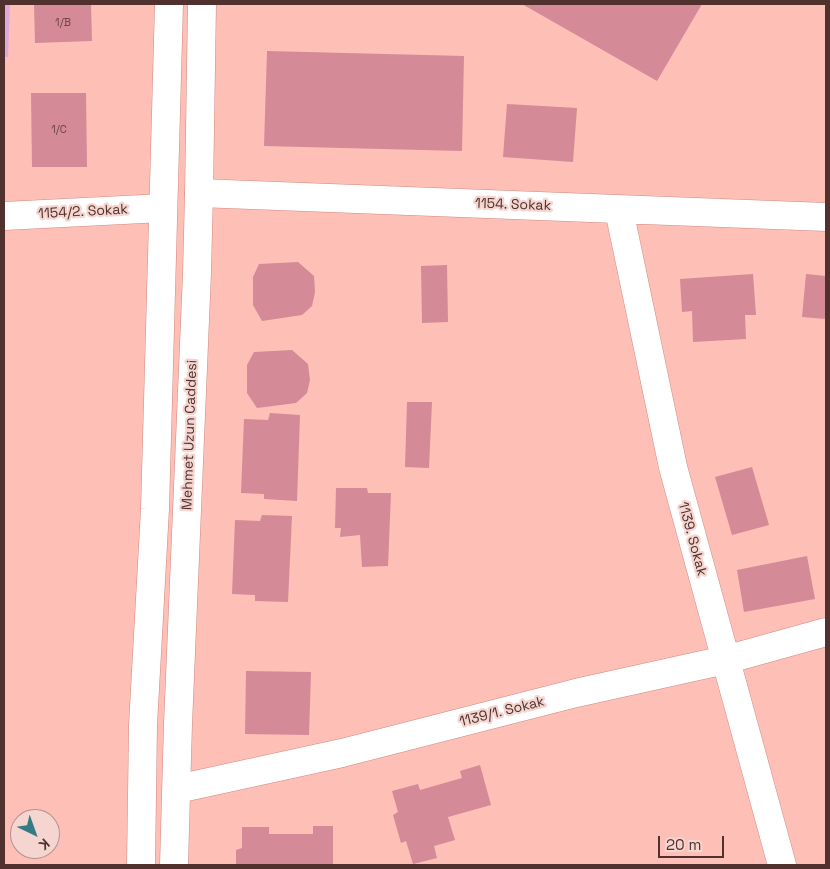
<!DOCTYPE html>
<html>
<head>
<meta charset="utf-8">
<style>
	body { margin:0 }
	#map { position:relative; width:830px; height:869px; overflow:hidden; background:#fdbfb6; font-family:"Space Grotesk",sans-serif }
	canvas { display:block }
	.frame { position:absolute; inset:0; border:5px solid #50312d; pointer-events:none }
	.north { position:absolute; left:10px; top:809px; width:50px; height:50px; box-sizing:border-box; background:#f5d5d0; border:1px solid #b3938f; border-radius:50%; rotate:138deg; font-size:14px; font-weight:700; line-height:20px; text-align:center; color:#50312d }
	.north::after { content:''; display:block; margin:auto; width:18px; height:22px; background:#347b85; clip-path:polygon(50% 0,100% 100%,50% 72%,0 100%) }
	.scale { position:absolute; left:658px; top:836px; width:66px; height:22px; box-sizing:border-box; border:2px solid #50312d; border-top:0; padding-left:6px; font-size:15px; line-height:18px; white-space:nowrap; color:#50312d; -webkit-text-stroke:4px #f5d5d0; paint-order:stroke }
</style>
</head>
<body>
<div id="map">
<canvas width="830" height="869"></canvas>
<div class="frame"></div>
<div class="north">K</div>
<div class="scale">20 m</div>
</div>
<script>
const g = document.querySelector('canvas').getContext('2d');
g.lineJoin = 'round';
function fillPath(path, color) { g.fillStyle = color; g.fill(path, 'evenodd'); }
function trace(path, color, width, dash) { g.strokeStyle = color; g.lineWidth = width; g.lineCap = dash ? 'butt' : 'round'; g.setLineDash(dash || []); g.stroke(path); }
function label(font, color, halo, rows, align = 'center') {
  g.font = font + ' "Space Grotesk",sans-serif'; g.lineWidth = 4.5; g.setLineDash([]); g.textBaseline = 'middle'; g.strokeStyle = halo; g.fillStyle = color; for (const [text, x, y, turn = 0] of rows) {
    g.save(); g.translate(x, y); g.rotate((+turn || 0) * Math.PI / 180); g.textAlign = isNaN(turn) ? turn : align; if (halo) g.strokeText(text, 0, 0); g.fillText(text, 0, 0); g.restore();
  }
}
fillPath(new Path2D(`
	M 4,4 L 10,4 L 8,57 L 4,57 Z`), '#dea9dc');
fillPath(new Path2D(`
	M 34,4 L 91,4 L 92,41 L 35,43 Z
	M 522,4 L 702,4 L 657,81 Z
	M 267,51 L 464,56 L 462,151 L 264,146 Z
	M 31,93 L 86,93 L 87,167 L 32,167 Z
	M 507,104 L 577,108 L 573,162 L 503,157 Z
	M 298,262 L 314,276 L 315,292 L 312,306 L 302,315 L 262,321 L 253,305 L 253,277 L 259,264 Z
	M 447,265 L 448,322 L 422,323 L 421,266 Z
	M 753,274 L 756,315 L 745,315 L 746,339 L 693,342 L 692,311 L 682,312 L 680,279 Z
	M 806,274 L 826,276 L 826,319 L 802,317 Z
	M 292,350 L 308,364 L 310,380 L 307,393 L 296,403 L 257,408 L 247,393 L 247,365 L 254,352 Z
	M 407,402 L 432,402 L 429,468 L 405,467 Z
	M 270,413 L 300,415 L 297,501 L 264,499 L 264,494 L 241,493 L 244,419 L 268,420 Z
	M 752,467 L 769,525 L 732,535 L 715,477 Z
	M 336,488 L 367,488 L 368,493 L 391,493 L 388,566 L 362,567 L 360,535 L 340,537 L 341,528 L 335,528 Z
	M 262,515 L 292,516 L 288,602 L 255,601 L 255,595 L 232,594 L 235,520 L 260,521 Z
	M 807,556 L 815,599 L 744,612 L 737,570 Z
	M 246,671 L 311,672 L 309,735 L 245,734 Z
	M 480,765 L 491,805 L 448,817 L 455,840 L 434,846 L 437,858 L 413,864 L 406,841 L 401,843 L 393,815 L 398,812 L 392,791 L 418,784 L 420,790 L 462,778 L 460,771 Z
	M 313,826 L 333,826 L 333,865 L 236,865 L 236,850 L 242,848 L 242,827 L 269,827 L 269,834 L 313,834 Z`), '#d48a97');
const minor = new Path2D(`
	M 199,193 L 826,217
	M 619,210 L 673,467 L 782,865
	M 4,216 L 163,208
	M 177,789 L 342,753 L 576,693 L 725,660 L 826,632`);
const major = new Path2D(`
	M 141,865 L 143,725 L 155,509 L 169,4
	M 174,865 L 178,724 L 197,273 L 199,193 L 202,4`);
trace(minor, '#d1887f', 29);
trace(major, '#d1887f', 29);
trace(minor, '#fff', 28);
trace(major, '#fff', 28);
label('11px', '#714748', null, [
	["1/B",63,23],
	["1/C",59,130]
]);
label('14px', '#50312d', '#f5d5d0', [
	["1154. Sokak",513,205,2],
	["1154/2. Sokak",83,212,-3],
	["Mehmet Uzun Caddesi",190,435,-88],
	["1139. Sokak",692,539,75],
	["1139/1. Sokak",502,712,-14]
]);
</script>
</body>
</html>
